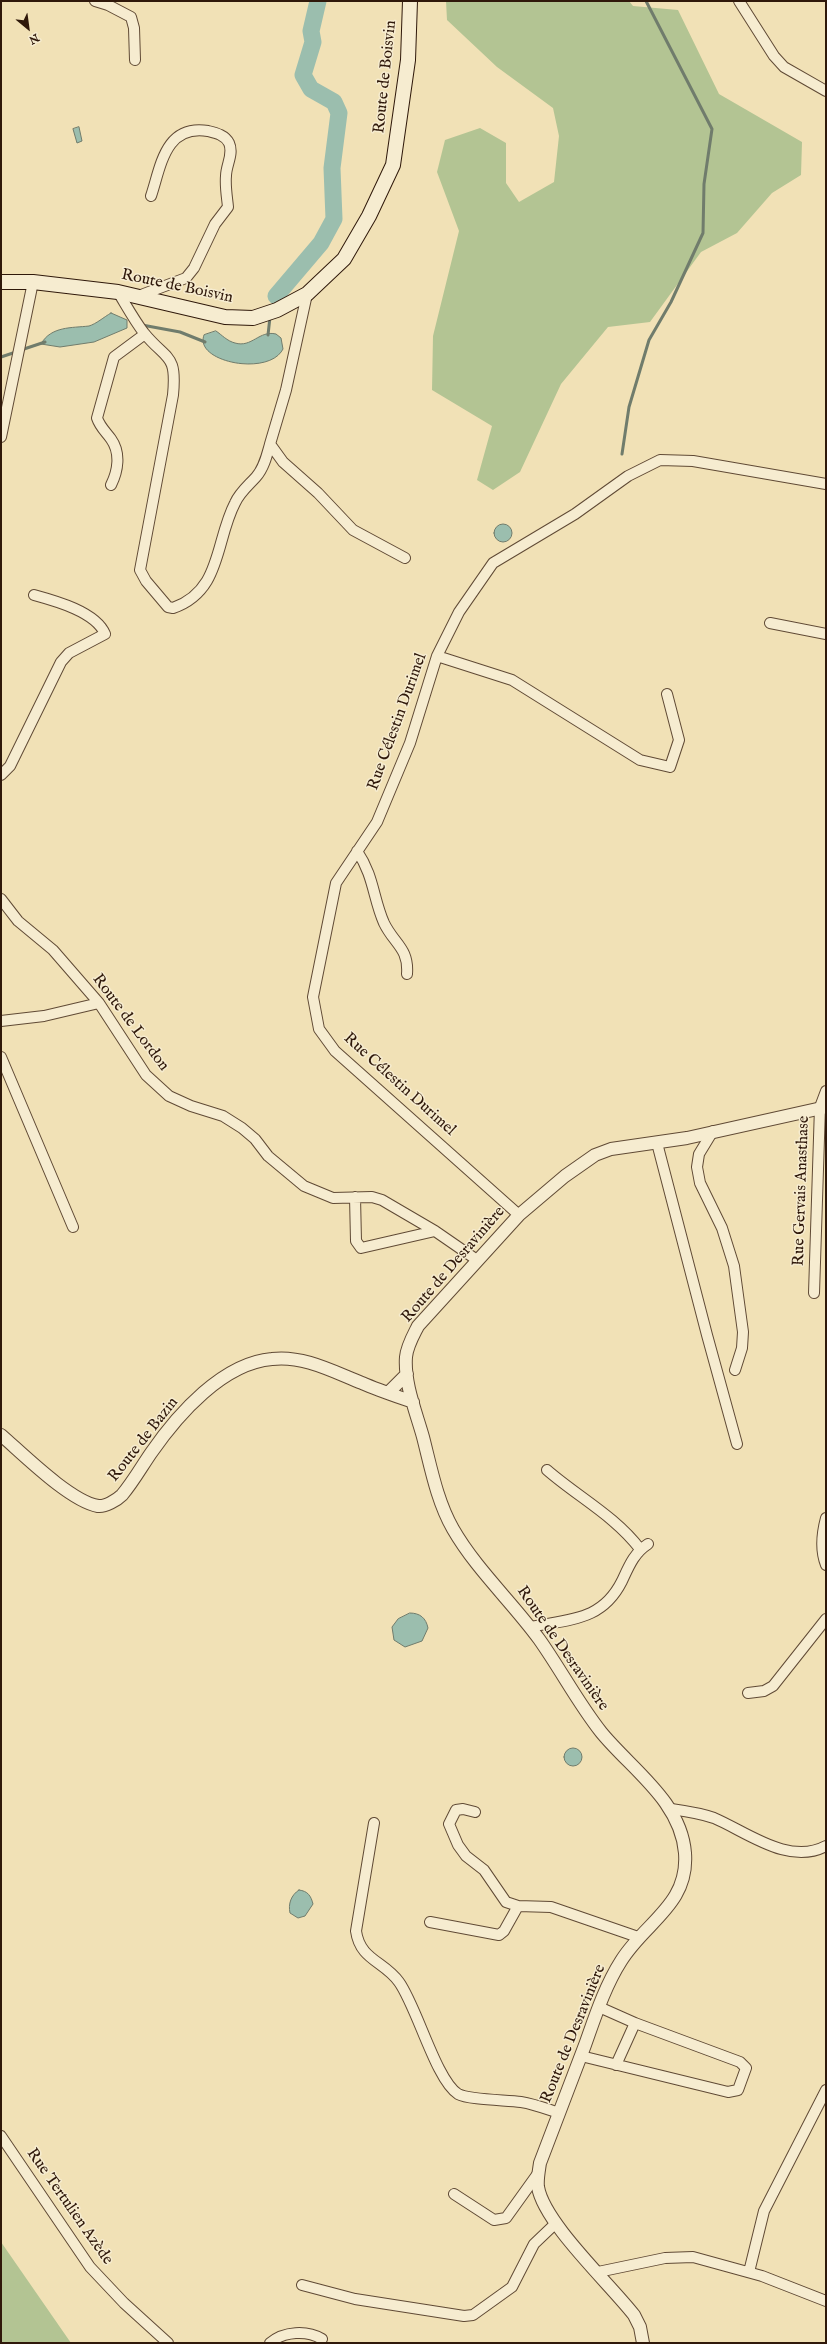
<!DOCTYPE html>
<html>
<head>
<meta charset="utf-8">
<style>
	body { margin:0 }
	#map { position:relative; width:827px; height:2344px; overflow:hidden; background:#f1e1b6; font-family:"IM FELL English",serif }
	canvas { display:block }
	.frame { position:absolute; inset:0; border:2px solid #2f180a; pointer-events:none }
	.north { position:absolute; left:8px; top:8px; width:40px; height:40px; -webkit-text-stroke:3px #f6ecd0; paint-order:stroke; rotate:151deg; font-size:11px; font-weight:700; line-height:16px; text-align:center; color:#2f180a }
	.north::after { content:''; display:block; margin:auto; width:14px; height:18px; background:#2f180a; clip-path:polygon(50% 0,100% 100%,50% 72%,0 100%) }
</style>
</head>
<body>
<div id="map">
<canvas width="827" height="2344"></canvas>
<div class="frame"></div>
<div class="north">N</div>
</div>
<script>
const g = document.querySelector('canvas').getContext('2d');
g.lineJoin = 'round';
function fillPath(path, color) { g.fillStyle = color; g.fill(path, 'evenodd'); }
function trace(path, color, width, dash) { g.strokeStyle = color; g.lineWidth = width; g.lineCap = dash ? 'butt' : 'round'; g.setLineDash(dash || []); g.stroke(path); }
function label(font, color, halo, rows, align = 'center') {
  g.font = font + ' "IM FELL English",serif'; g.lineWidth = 3; g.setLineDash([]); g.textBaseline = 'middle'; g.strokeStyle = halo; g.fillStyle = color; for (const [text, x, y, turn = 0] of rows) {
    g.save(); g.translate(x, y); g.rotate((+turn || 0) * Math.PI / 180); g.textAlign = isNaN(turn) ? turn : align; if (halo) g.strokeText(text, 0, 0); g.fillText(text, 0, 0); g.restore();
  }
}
fillPath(new Path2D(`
	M 446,1 L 629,1 L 633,6 L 678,10 L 719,94 L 802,142 L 801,175 L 772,193 L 737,233 L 701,252 L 650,322 L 608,327 L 561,384 L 520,472 L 493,490 L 477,480 L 492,426 L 432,390 L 433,336 L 459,231 L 437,172 L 445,140 L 480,128 L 506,143 L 506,183 L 519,202 L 554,182 L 559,136 L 553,108 L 497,67 L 447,20 Z
	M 1,2242 L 71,2343 L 1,2343 Z`), '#b3c493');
const water = new Path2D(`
	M 79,127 L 82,141 L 77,143 L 73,129 Z
	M 111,313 L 127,320 L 127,328 L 94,342 L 60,347 L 41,344 C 51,326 72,328 89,326 C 96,324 104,317 111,313 Z
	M 216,331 C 222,335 227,341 235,343 C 252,348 259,330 276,334 L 281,338 L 283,349 C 269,377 193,362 204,335 Z
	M494 533a9 9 0 1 1 18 0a9 9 0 1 1-18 0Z
	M 410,1613 C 420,1613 426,1618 428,1628 L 422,1641 L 405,1647 L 394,1640 L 392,1627 L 398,1619 Z
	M564 1757a9 9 0 1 1 18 0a9 9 0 1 1-18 0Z
	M 299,1890 C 308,1891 311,1896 313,1904 L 305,1916 L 298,1918 L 290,1913 C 288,1904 291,1895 299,1890 Z`);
fillPath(water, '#9bbeae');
trace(water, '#707c6c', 1);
trace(new Path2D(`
	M 142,325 L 180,332 L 205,342
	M 268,335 L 270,317
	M 21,350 L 45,342
	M 1,357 L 16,352
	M 622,454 L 629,407 L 649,340 L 671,302 L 703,233 L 704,184 L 712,129 L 646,1`), '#707c6c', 3);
trace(new Path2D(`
	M 276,296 L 321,243 L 334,219 L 332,168 L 339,113 L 334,102 L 311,89 L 303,75 L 313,42 L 311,31 L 318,1`), '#9bbeae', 17);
const minor = new Path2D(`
	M 95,1 L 108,5 L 131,17 L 134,28 L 135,60
	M 739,1 L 774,56 L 784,67 L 826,91
	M 118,292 C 126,305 134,320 144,333 C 167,361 177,353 173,395 L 140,570 L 146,581 L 168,607 L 173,608 C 222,591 215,541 235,503 C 240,492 248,486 256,477 C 264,468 267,455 270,444
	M 307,294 L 286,390 L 270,444 L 283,462 L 318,493 L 353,530 L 405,558
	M 141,295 L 186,278 L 194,268 L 215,224 L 228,207 C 227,197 225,186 226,176 C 226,165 234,154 229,143 C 225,135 216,133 208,131 C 165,124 161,166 151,196
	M 1,437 L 33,282
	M 111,485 C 118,471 121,453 111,439 C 106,432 100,427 97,418 L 114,357 L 145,334
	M 770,623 L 826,634
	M 437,656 L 512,680 L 640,760 L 670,767 L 679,740 L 667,694
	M 1,775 L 10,766 L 61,662 L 69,653 L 105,634 C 96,612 56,601 34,595
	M 357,851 C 374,876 373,898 384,923 C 394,944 409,948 407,974
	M 1,899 L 18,921 L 53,950 L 99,1003 L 146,1075 L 169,1096 L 191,1106 L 223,1116 L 242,1128 L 255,1139 L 268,1156 L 304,1186 L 333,1198 L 372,1197 L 382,1200 L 435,1231 L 477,1260
	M 1,1021 L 44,1016 L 99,1003
	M 1,1057 L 73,1227
	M 713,1131 L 699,1154 L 697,1167 L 700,1183 L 722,1228 L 734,1266 L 743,1332 L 742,1348 L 735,1370
	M 657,1143 L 707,1335 L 737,1444
	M 355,1197 L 356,1241 L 361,1248 L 435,1231
	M 519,1215 L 335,1051 L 319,1029 L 313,997 L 336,883 L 377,822 L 410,743 L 437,656 L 459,612 L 493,563 L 575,514 L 628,476 L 660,460 L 693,461 L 826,484
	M 814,1293 L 820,1107 L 826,1091
	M 547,1470 C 578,1497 615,1516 640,1549
	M 826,1518 C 822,1533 820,1550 826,1565
	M 530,1627 C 570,1619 602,1621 622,1581 C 629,1566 634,1553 648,1544
	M 748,1693 L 764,1691 L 773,1686 L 826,1619
	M 671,1809 C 685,1811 700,1813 714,1818 C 747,1832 789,1866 826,1846
	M 475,1812 L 463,1809 L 456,1810 L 449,1824 L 458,1845 L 466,1856 L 484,1870 L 506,1902 L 518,1906 L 551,1907 L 638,1937
	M 374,1823 L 356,1931 C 360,1960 384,1961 399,1982 C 417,2007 436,2080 458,2094 C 469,2100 506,2100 521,2102 C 534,2104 547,2109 559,2113
	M 430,1922 L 499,1935 L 504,1931 L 518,1906
	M 581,2056 L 728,2092 L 738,2090 L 746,2068 L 740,2062 L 635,2023 L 599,2007
	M 616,2065 L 635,2023
	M 1,2136 L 90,2267 L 124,2303 L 168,2343
	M 454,2194 L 494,2220 L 506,2218 L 539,2172
	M 598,2272 L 665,2258 L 693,2257 L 762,2276 L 826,2301
	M 749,2272 L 764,2211 L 826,2090
	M 302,2285 L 355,2299 L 464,2316 L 473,2315 L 512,2287 L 534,2244 L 556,2223
	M 270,2343 C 284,2331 307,2330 322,2339`);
const tertiary = new Path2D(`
	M 388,1393 L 407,1374
	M 1,1435 C 24,1455 70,1501 98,1506 C 105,1507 117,1500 122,1495 C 133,1482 142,1466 151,1453 C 178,1414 223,1363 272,1359 C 303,1355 334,1372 362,1383 C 378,1390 396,1396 413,1402
	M 643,2343 L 640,2327 L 634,2315 C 610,2284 544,2223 538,2187 C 537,2180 539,2170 540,2163 C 555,2124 570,2085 585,2045 C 595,2017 605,1986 621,1961 C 645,1922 689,1905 685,1853 C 681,1801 631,1769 601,1732 C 578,1703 561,1670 539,1639 C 512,1602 476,1569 453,1529 C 437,1501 431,1468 423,1437 C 416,1412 404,1383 406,1357 C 407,1346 413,1336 418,1326 L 519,1215 L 565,1176 L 595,1155 L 611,1149 L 687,1138 L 826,1107`);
const secondary = new Path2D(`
	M 1,282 L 33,282 L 118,292 L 225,317 L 253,318 L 277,310 L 307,294 L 344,259 L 369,216 L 393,165 L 408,60 L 410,1`);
trace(minor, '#604a35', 12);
trace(tertiary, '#604a35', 14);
trace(secondary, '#2f180a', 16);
trace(minor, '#f6ecd0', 10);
trace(tertiary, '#f6ecd0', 12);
trace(secondary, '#f6ecd0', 14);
label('16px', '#2f180a', '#f6ecd0', [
	["Route de Boisvin",386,77,-84],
	["Route de Boisvin",177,287,12],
	["Rue Célestin Durimel",398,722,-70],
	["Route de Lordon",130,1023,53],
	["Rue Célestin Durimel",399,1085,42],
	["Rue Gervais Anasthase",802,1191,-88],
	["Route de Desravinière",454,1265,-49],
	["Route de Bazin",144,1440,-52],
	["Route de Desravinière",562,1649,55],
	["Route de Desravinière",574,2034,-68],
	["Rue Tertulien Azède",69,2207,55]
]);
</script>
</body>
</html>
